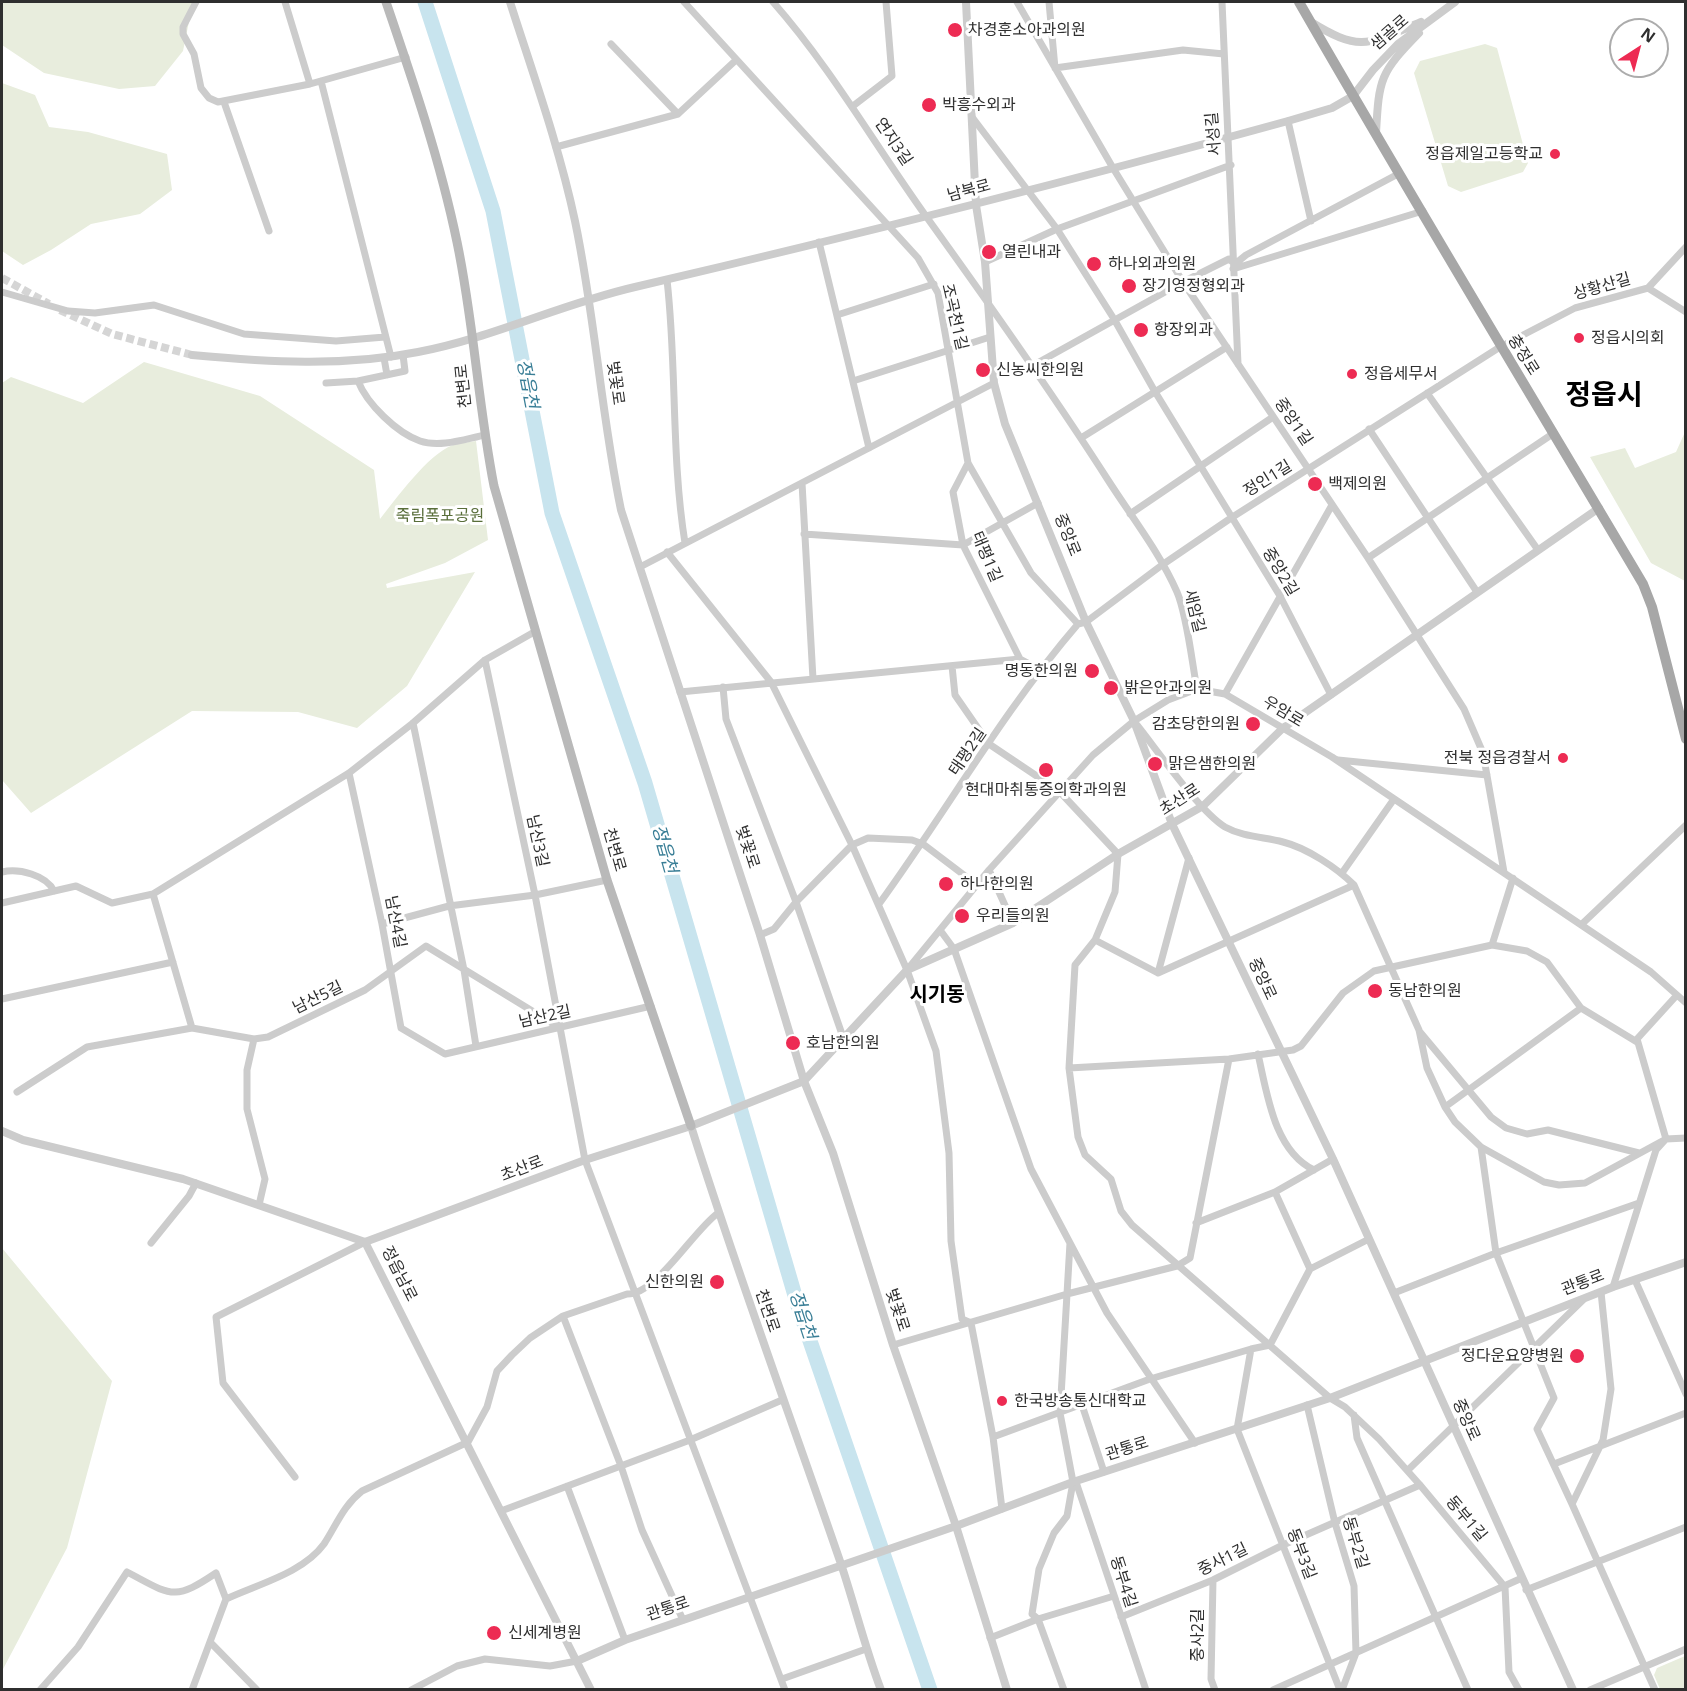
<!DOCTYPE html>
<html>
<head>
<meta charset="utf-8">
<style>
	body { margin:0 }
	#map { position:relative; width:1687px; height:1691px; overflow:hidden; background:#fff; font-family:"Open Sans",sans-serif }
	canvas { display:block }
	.frame { position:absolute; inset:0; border:3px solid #2f2f2f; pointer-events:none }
	.north { position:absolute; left:1609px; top:18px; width:60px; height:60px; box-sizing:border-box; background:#fff; border:2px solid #acacac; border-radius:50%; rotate:36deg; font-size:16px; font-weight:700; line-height:24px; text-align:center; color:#2f2f2f }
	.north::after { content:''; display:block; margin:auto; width:21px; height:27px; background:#ed2b53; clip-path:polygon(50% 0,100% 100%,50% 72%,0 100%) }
</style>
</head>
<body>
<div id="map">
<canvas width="1687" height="1691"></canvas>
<div class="frame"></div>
<div class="north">N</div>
</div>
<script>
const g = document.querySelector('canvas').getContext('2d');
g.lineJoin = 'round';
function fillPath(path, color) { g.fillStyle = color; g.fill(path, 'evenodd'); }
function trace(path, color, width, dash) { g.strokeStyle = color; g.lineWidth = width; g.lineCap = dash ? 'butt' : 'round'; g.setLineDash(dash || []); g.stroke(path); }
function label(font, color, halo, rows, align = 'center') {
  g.font = font + ' "Open Sans","Noto Sans KR",sans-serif'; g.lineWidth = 6; g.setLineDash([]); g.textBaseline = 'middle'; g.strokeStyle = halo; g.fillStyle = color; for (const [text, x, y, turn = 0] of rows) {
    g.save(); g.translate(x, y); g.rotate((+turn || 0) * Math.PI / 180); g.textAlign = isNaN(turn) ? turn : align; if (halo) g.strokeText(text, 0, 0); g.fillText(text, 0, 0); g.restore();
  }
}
fillPath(new Path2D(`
	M 2,2 L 193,2 L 183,51 L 155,86 L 119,89 L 44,73 L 2,45 Z
	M 1485,44 L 1497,48 L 1528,163 L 1523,172 L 1461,192 L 1448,186 L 1414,73 L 1420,61 Z
	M 2,83 L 35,95 L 49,127 L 88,132 L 167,154 L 172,190 L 140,214 L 91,224 L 51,250 L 23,265 L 2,251 Z
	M 144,362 L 260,396 L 374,470 L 380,519 C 396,499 428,454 453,445 C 460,443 469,442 476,441 L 488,540 L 445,563 L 386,584 L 387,588 L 475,572 L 407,686 L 357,728 L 298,712 L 192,711 L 31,813 L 2,780 L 2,383 L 11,377 L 83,403 Z
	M 1685,432 L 1685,581 L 1651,563 L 1590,457 L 1625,448 L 1635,468 L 1676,452 Z
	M 2,1248 L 112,1381 L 67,1548 L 2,1671 Z
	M 1685,1656 L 1685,1689 L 1660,1689 L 1654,1675 L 1657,1668 Z`), '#e8eddd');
trace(new Path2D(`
	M 425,2 L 493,211 L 552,513 L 645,783 L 798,1306 L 930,1690`), '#c8e4ee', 15);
trace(new Path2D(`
	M 2,278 L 49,304
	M 60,310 L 112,334 L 192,355`), '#d5d5d5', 8, [8, 4]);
trace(new Path2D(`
	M 196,2 L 183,27 L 183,34 L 194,54 L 201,88 L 209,98 L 218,102 L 310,84 L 406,57
	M 285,2 L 310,84
	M 684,2 L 918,258 L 938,293 L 968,463 L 1031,573 L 1078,624
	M 773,2 C 832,69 876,147 928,219 C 990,305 1051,391 1108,480 C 1131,516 1160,553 1177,592 C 1187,615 1192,663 1197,689
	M 1017,2 L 1113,168 L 1183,282 L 1368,558 L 1464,709 L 1483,753 L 1504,872
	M 1049,2 L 1055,68 L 1183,50 L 1224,54
	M 1222,2 L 1238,364
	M 611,44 L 678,114
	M 321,81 L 391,357
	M 224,102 L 269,231
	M 853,106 L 892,76 L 886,2
	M 972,117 L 1057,229 L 1114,319 L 1154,390 L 1280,596 L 1331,695
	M 1288,121 L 1311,221
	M 556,147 L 678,114 L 736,60
	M 819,242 L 869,448
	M 985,262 L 1057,229 L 1231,165
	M 1233,269 L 1423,211
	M 667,280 C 677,367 671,456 685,543
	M 1648,288 L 1686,312
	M 2,292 L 68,311 L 95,313 L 154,305 L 244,334 L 336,341 L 385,337
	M 837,315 L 934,284
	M 403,355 L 405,371 L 358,381 C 367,404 397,433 420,441 C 440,448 465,439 485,435
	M 384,358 L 387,375
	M 1032,366 L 1183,282 L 1229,259 L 1235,264 L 1246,255 L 1398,174
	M 853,381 L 990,337
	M 326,383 L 358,381
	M 1427,393 L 1538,550
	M 1369,429 L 1477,592
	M 1081,438 L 1227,347
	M 968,463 L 953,492 L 963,545 L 1020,659
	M 802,483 L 813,679
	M 1130,514 L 1273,417
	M 804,534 L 963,545 L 1038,503
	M 667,552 L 771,682 L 852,845 L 907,970 L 936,1051 L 949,1153 L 951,1241 L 962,1319 L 971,1323 L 993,1437 L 1002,1509
	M 1368,558 L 1554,433
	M 640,567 L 994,383
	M 485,660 L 535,895 L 585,1160 L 785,1690
	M 952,666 L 955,695 L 989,744 L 1059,791 L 1118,854 L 1115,892 L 1095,940 L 1075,965 L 1069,1068 L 1078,1137 L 1085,1155 L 1111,1179 L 1121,1211 L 1132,1225 L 1330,1398 L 1345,1407 L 1379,1439 L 1420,1485 L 1505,1587 L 1509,1672 L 1519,1690
	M 723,687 L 726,719 L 796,902 L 844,1040
	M 680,692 L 1020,659 L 1039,669
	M 1225,694 L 1332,505
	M 413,723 L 464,970 L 476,1046
	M 1137,725 C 1157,750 1200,812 1225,827 C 1243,837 1264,837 1283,842 C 1307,848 1337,868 1354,885 L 1419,1030 L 1427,1068 L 1445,1107 L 1455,1122 L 1481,1147 L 1544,1182 L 1559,1185 L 1585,1183 L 1666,1139 L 1686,1138
	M 1338,760 L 1487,775
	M 349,773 L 382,924 L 401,1028 L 445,1054 L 651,1006
	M 989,870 L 1013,923
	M 2,872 C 19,868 46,875 54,891
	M 1342,873 L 1394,799
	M 153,894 L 192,1028 L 254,1039 L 268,1037 L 365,990 L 426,946 L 560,1028
	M 2,903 L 76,886 L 112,903 L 153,894 L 349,773 L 413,723 L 485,660 L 536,631
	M 879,904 C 946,812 1003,711 1078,624 L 1086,622 L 1162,565 L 1231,518 L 1500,347 L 1575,308 L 1648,288 L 1686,247
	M 382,924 L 449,906 L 535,895 L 607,880
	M 1582,924 L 1686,825
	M 940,930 L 954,949 L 1031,1169 L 1070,1243 L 1060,1413 L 1073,1482 L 1067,1516 L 1054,1533 L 1039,1569 L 1032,1614 L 1038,1619 L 990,1638
	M 760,935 L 774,929 L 796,902 L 852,845 L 868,838 L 912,840 L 923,844 L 977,885
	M 1095,940 L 1158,973 L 1354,885
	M 1492,945 L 1513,878
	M 907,970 L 989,870 L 1093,755 L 1134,721 L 1168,700 L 1197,689 L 1225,694 L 1332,757 L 1651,972 L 1686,1003
	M 1158,973 L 1189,858
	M 2,999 L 173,962
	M 1420,1032 L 1491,1117 L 1506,1128 L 1527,1134 L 1548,1130 L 1639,1153
	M 254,1039 L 247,1070 L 247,1109 L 265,1179 L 259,1205
	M 1258,1054 C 1267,1093 1274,1151 1314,1170
	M 1069,1068 L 1229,1059 L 1293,1050 L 1301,1046 L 1343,993 L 1374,971 L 1492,945 L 1527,951 L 1547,962 L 1581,1008 L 1637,1042
	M 17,1092 L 87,1047 L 192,1028
	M 1445,1107 L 1581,1008
	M 1481,1147 L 1496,1253 L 1554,1398 L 1537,1429 L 1572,1504
	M 1275,1192 L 1310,1269 L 1270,1345 L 1251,1349 L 1237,1429 L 1340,1690
	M 1196,1223 L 1275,1192 L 1333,1159
	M 151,1243 L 189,1196 L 196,1183
	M 1070,1243 L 1107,1313 L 1195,1443
	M 1310,1269 L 1369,1239
	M 1635,1280 L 1686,1394
	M 1613,1287 L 1656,1150 L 1666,1139 L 1637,1039 L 1677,995
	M 1601,1292 L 1611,1389 L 1603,1440 L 1572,1504 L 1655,1690
	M 1394,1293 L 1496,1253 L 1639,1203
	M 563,1316 L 621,1466 L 642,1530 L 683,1620
	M 893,1345 L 1067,1294 L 1177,1266 L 1190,1258 L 1229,1059
	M 1082,1405 L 1104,1472
	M 1307,1405 L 1335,1523 L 1354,1586 L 1356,1653 L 1342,1690
	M 1354,1415 L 1357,1438 L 1468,1690
	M 993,1437 L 1150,1379 L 1251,1349
	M 1554,1464 L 1686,1413
	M 1408,1470 L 1583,1300
	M 295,1477 L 223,1383 L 216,1317 L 365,1242
	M 1076,1482 L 1146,1690
	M 567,1486 L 625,1640
	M 501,1511 L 690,1440 L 782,1400
	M 1213,1580 L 1211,1679 L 1215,1690
	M 1526,1590 L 1686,1527
	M 226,1599 C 258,1584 303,1573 324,1544 C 337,1524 343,1506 362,1491 L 468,1442 L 487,1407 L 497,1371 L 512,1355 L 530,1338 L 563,1316 L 627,1294 C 656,1295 693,1231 718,1213
	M 1121,1617 L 1213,1580 L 1283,1545 L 1420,1485
	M 210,1642 L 257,1690
	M 782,1679 L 866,1649
	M 40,1690 L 78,1647 L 127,1572 C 171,1595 173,1602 216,1573 L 226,1599 L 192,1690
	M 411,1690 L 457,1666 L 485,1659 L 550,1666 L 577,1661
	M 1064,1690 L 1038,1619 L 1114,1596
	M 1273,1690 L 1522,1578
	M 1590,1690 L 1686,1649`), '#ccc', 7);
trace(new Path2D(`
	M 510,2 C 533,74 559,146 575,221 C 595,316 601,414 621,510 L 760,935 L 804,1081 L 833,1153 L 893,1345 L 956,1526 L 1007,1690
	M 966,2 L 976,205 L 985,262 L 994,383 L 1005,424 L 1086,622 L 1134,721 L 1172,824 L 1333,1159 L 1573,1690
	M 1311,22 C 1361,53 1369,44 1421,22
	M 1376,133 C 1379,78 1380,73 1419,33
	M 192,355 C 267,362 343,367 418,352 C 492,338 561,304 635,287 C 853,236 1071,181 1288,121 L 1332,108 L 1353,96 L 1373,70 L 1398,44 L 1455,2
	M 691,1126 C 737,1273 791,1418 841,1564 C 855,1606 865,1648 881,1690
	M 2,1131 L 23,1140 L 183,1179 L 365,1242 L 591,1690
	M 365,1242 L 585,1160 L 691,1126 L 804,1081 L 907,970 L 1013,923 L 1118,854 L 1203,806 L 1283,728 L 1599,508
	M 577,1661 L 625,1640 L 956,1526 L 1073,1482 L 1330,1398 L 1613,1287 L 1686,1262`), '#ccc', 8);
trace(new Path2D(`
	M 386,2 C 413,81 440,160 457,242 C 474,323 478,405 494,486 L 607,880 L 691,1126`), '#b9b9b9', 9);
trace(new Path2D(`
	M 1299,2 C 1411,197 1528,390 1643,584 L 1652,607 L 1686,739`), '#a7a7a7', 10);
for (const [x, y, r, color] of [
	[955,30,8,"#ed2b53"],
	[929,105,8,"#ed2b53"],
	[1555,154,6,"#ed2b53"],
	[989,252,8,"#ed2b53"],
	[1094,264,8,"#ed2b53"],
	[1129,286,8,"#ed2b53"],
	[1141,330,8,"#ed2b53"],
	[1579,338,6,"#ed2b53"],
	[983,370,8,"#ed2b53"],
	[1352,374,6,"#ed2b53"],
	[1315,484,8,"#ed2b53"],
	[1092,671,8,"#ed2b53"],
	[1111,688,8,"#ed2b53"],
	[1253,724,8,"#ed2b53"],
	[1563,758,6,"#ed2b53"],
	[1155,764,8,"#ed2b53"],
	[1046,770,8,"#ed2b53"],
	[946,884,8,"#ed2b53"],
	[962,916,8,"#ed2b53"],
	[1375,991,8,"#ed2b53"],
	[793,1043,8,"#ed2b53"],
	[717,1282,8,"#ed2b53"],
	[1577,1356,8,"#ed2b53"],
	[1002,1401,6,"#ed2b53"],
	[494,1633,8,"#ed2b53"]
]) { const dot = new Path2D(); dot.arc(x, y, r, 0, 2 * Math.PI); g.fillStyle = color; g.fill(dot); trace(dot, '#fff', 2); }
label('16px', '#2f2f2f', '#fff', [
	["차경훈소아과의원",968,30],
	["박흥수외과",942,105],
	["정읍제일고등학교",1543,154,"right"],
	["열린내과",1002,252],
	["하나외과의원",1108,264],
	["장기영정형외과",1142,286],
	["항장외과",1154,330],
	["정읍시의회",1591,338],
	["신농씨한의원",996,370],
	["정읍세무서",1364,374],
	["백제의원",1328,484],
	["명동한의원",1078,671,"right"],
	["밝은안과의원",1124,688],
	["감초당한의원",1240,724,"right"],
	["전북 정읍경찰서",1551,758,"right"],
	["맑은샘한의원",1168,764],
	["현대마취통증의학과의원",1046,790,"center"],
	["하나한의원",960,884],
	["우리들의원",976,916],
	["동남한의원",1388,991],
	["호남한의원",806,1043],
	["신한의원",704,1282,"right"],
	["정다운요양병원",1564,1356,"right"],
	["한국방송통신대학교",1014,1401],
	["신세계병원",508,1633]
], 'left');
label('16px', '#2f2f2f', '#fff', [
	["샘골로",1390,33,-41],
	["서성길",1214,134,-95],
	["연지3길",893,142,56],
	["남북로",969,191,-15],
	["상황산길",1602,287,-16],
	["조곡천1길",954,317,77],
	["충정로",1523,355,58],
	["벚꽃로",615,383,82],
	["천변로",464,386,-96],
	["중앙1길",1293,422,56],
	["정인1길",1268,479,-32],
	["중앙로",1067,535,68],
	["태평1길",986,557,67],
	["중앙2길",1280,572,59],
	["새암길",1194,611,76],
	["우암로",1283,712,31],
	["태평2길",968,752,-56],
	["초산로",1180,800,-33],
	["남산3길",537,841,78],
	["벚꽃로",747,847,72],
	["천변로",614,850,74],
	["남산4길",395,922,79],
	["중앙로",1262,979,65],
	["남산5길",318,998,-26],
	["남산2길",545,1017,-12],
	["초산로",522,1169,-21],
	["정읍남로",399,1274,63],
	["관통로",1583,1283,-21],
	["벚꽃로",897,1310,72],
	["천변로",767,1311,71],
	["중앙로",1466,1420,66],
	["관통로",1127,1449,-18],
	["동부1길",1466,1519,50],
	["동부2길",1355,1543,73],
	["동부3길",1301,1554,69],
	["중사1길",1223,1560,-26],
	["동부4길",1123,1582,72],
	["관통로",668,1609,-19],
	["중사2길",1198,1635,-90]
]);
label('16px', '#596e3a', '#fff', [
	["죽림폭포공원",440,516]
]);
label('italic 18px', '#397e96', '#fff', [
	["정읍천",527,384,79],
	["정읍천",664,849,74],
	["정읍천",802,1315,72]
]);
label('bold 20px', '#000', '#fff', [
	["시기동",937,995]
]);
label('bold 28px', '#000', '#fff', [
	["정읍시",1604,396]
]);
</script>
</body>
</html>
